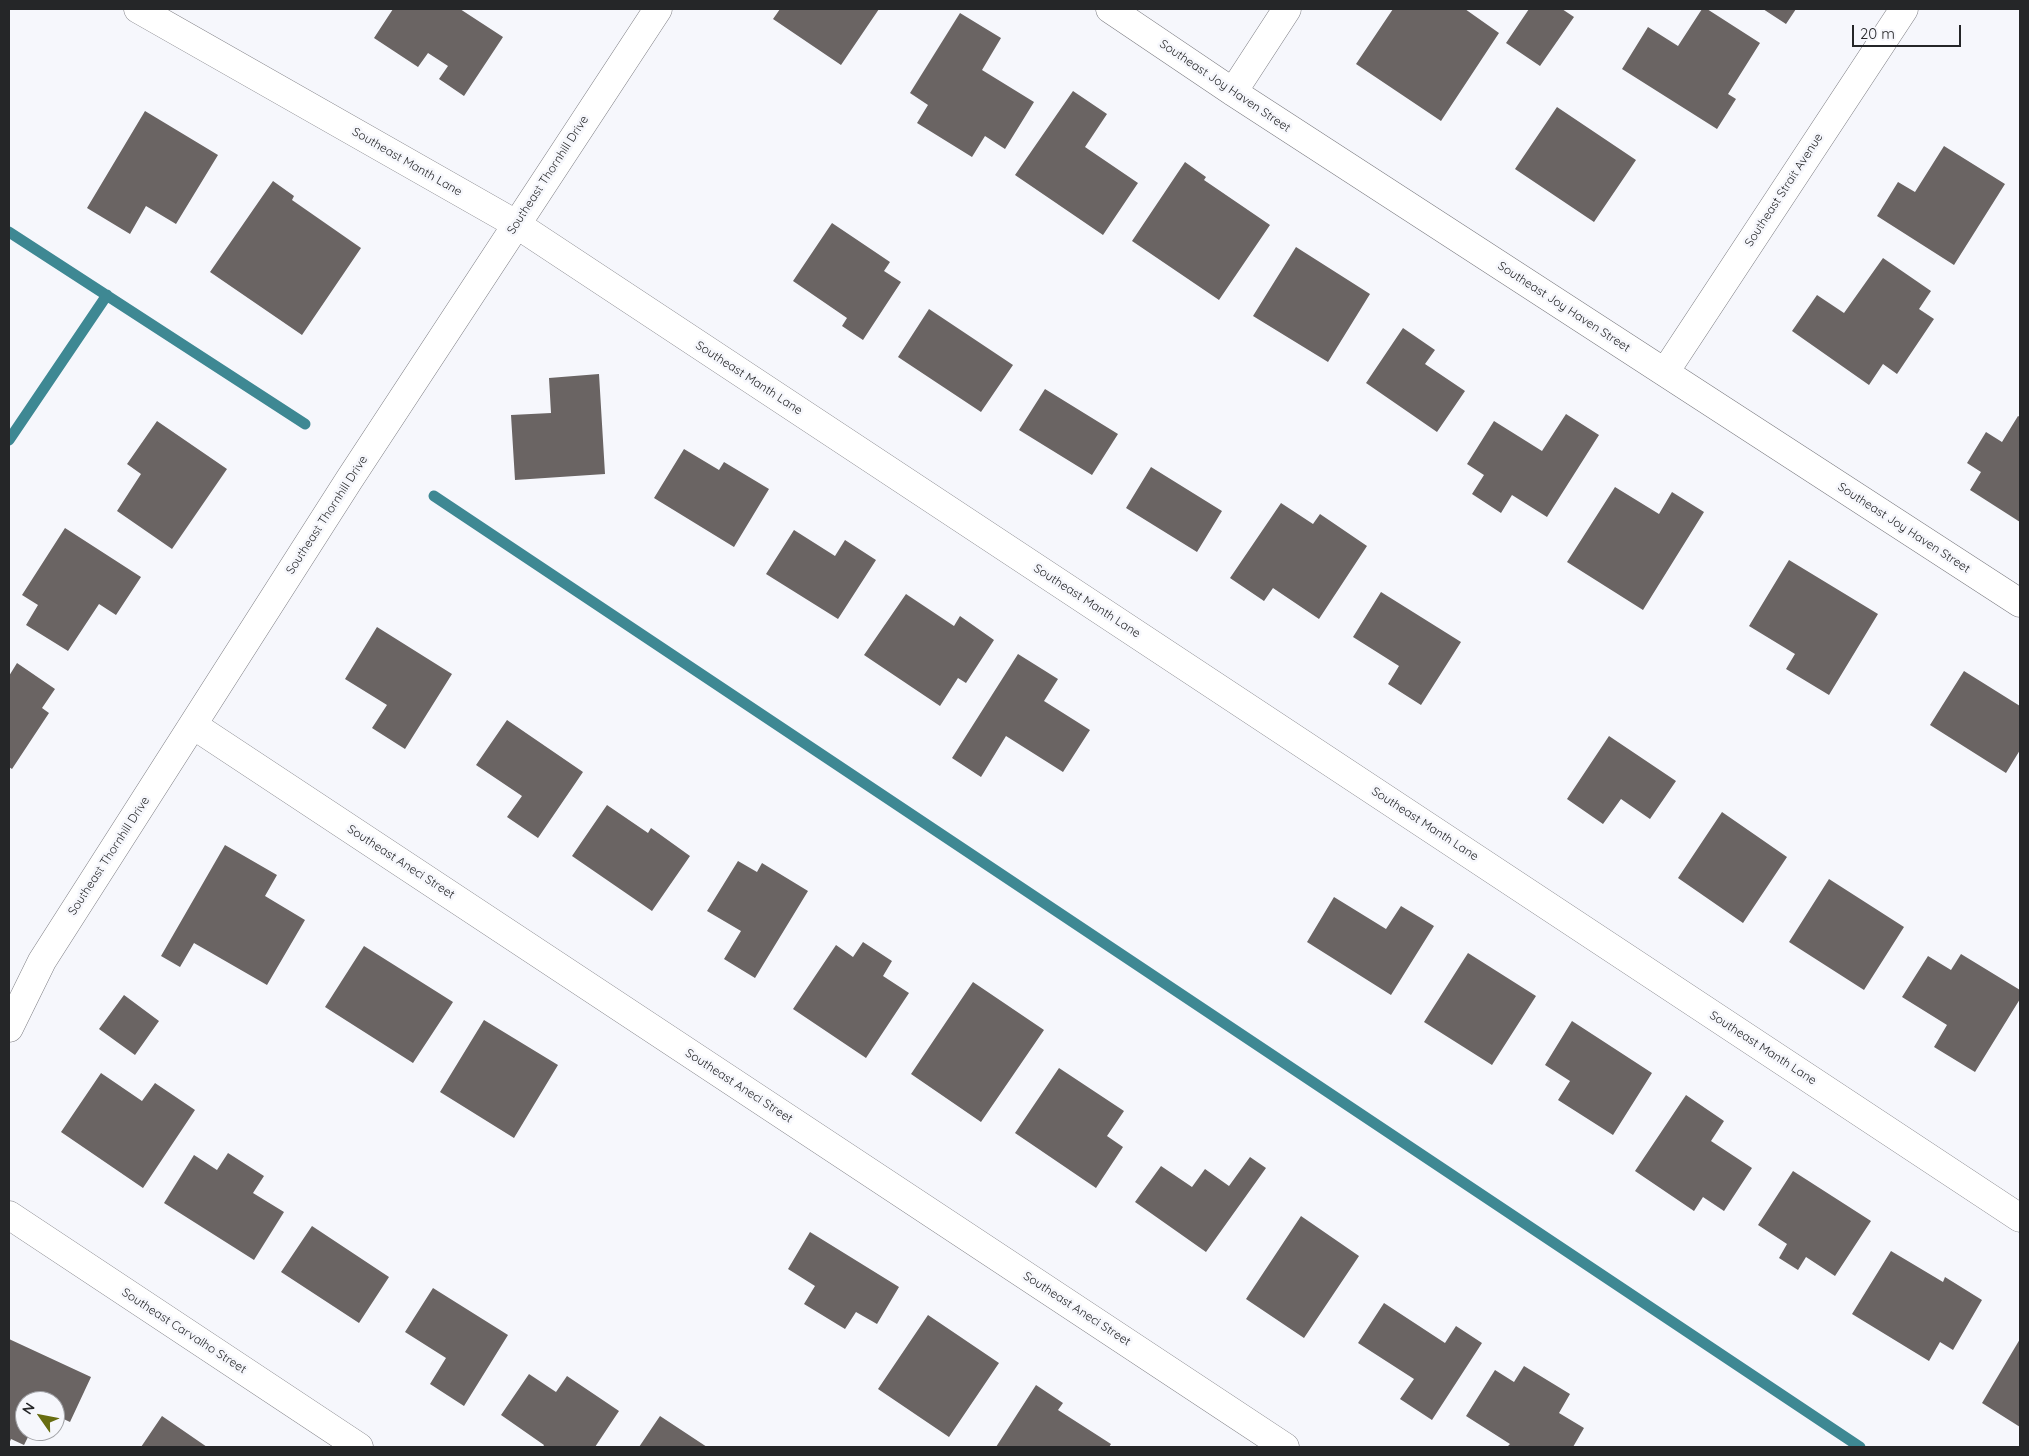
<!DOCTYPE html>
<html>
<head>
<meta charset="utf-8">
<style>
	body { margin:0 }
	#map { position:relative; width:2029px; height:1456px; overflow:hidden; background:#f6f7fc; font-family:Quicksand,sans-serif }
	canvas { display:block }
	.frame { position:absolute; inset:0; border:10px solid #252628; pointer-events:none }
	.north { position:absolute; left:15px; top:1391px; width:50px; height:50px; box-sizing:border-box; background:#f6f7fc; border:1px solid #a2a3a7; border-radius:50%; rotate:303deg; font-size:14px; font-weight:700; line-height:20px; text-align:center; color:#252628 }
	.north::after { content:''; display:block; margin:auto; width:18px; height:22px; background:#676c10; clip-path:polygon(50% 0,100% 100%,50% 72%,0 100%) }
	.scale { position:absolute; left:1852px; top:25px; width:109px; height:22px; box-sizing:border-box; border:2px solid #252628; border-top:0; padding-left:6px; font-size:15px; line-height:18px; white-space:nowrap; color:#252628; -webkit-text-stroke:4px #f6f7fc; paint-order:stroke }
</style>
</head>
<body>
<div id="map">
<canvas width="2029" height="1456"></canvas>
<div class="frame"></div>
<div class="north">N</div>
<div class="scale">20 m</div>
</div>
<script>
const g = document.querySelector('canvas').getContext('2d');
g.lineJoin = 'round';
function trace(path, color, width, dash) { g.strokeStyle = color; g.lineWidth = width; g.lineCap = dash ? 'butt' : 'round'; g.setLineDash(dash || []); g.stroke(path); }
function fillPath(path, color) { g.fillStyle = color; g.fill(path, 'evenodd'); }
function label(font, color, halo, rows, align = 'center') {
  g.font = font + ' Quicksand,sans-serif'; g.lineWidth = 5; g.setLineDash([]); g.textBaseline = 'middle'; g.strokeStyle = halo; g.fillStyle = color; for (const [text, x, y, turn = 0] of rows) {
    g.save(); g.translate(x, y); g.rotate((+turn || 0) * Math.PI / 180); g.textAlign = isNaN(turn) ? turn : align; if (halo) g.strokeText(text, 0, 0); g.fillText(text, 0, 0); g.restore();
  }
}
trace(new Path2D(`
	M 9,232 L 305,424
	M 9,440 L 107,295
	M 434,496 L 1860,1447`), '#3e8893', 11);
fillPath(new Path2D(`
	M 393,9 L 460,9 L 503,37 L 464,96 L 439,79 L 448,66 L 428,53 L 418,67 L 374,38 Z
	M 780,9 L 879,9 L 841,65 L 773,19 Z
	M 1393,9 L 1465,9 L 1499,33 L 1441,121 L 1356,64 Z
	M 1529,9 L 1562,9 L 1574,17 L 1540,66 L 1506,43 Z
	M 1702,9 L 1707,9 L 1760,43 L 1728,94 L 1736,99 L 1717,129 L 1622,69 L 1648,27 L 1678,46 Z
	M 1763,9 L 1796,9 L 1786,24 Z
	M 960,13 L 1001,38 L 982,70 L 1034,102 L 1005,149 L 985,136 L 972,157 L 917,123 L 928,105 L 910,93 Z
	M 1073,91 L 1107,114 L 1085,147 L 1138,183 L 1103,235 L 1015,175 Z
	M 1557,107 L 1636,160 L 1594,222 L 1515,169 Z
	M 145,111 L 218,155 L 176,224 L 146,206 L 130,234 L 87,208 Z
	M 1944,146 L 2005,184 L 1954,265 L 1877,216 L 1898,182 L 1915,192 Z
	M 1185,162 L 1206,177 L 1204,180 L 1270,225 L 1219,300 L 1132,241 Z
	M 273,181 L 294,196 L 292,200 L 361,248 L 302,335 L 210,272 Z
	M 832,223 L 890,262 L 884,271 L 901,282 L 863,340 L 842,326 L 847,318 L 793,281 Z
	M 1296,247 L 1370,294 L 1328,362 L 1253,316 Z
	M 1883,258 L 1931,291 L 1919,309 L 1934,319 L 1897,374 L 1883,364 L 1869,385 L 1792,331 L 1817,295 L 1844,313 Z
	M 929,309 L 1013,365 L 981,412 L 898,357 Z
	M 1403,328 L 1435,350 L 1425,364 L 1465,391 L 1437,432 L 1366,383 Z
	M 599,374 L 605,474 L 515,480 L 511,415 L 551,413 L 549,378 Z
	M 1045,389 L 1118,434 L 1092,475 L 1019,430 Z
	M 1566,414 L 1599,435 L 1547,517 L 1512,495 L 1501,513 L 1472,494 L 1484,475 L 1467,464 L 1494,421 L 1542,451 Z
	M 2018,416 L 2020,417 L 2020,522 L 1970,490 L 1981,472 L 1967,463 L 1986,432 L 2002,442 Z
	M 157,421 L 227,469 L 172,549 L 117,511 L 141,474 L 127,464 Z
	M 684,449 L 719,470 L 724,462 L 769,489 L 734,547 L 654,498 Z
	M 1151,467 L 1222,511 L 1197,552 L 1126,508 Z
	M 1615,487 L 1659,514 L 1672,492 L 1704,512 L 1643,610 L 1567,562 Z
	M 1281,503 L 1313,524 L 1320,514 L 1367,546 L 1319,619 L 1273,588 L 1264,601 L 1230,578 Z
	M 65,528 L 141,577 L 116,615 L 99,604 L 68,651 L 26,625 L 38,605 L 22,595 Z
	M 794,530 L 835,556 L 845,540 L 876,560 L 838,619 L 766,574 Z
	M 1789,560 L 1878,614 L 1829,695 L 1786,669 L 1795,654 L 1749,626 Z
	M 1381,592 L 1461,642 L 1421,705 L 1388,684 L 1399,666 L 1353,637 Z
	M 906,594 L 954,626 L 960,616 L 994,640 L 966,683 L 958,678 L 940,706 L 864,655 Z
	M 377,627 L 452,674 L 405,749 L 372,728 L 387,705 L 345,679 Z
	M 1018,654 L 1058,679 L 1044,701 L 1090,730 L 1063,772 L 1006,736 L 981,777 L 952,758 Z
	M 17,663 L 55,689 L 42,708 L 49,713 L 12,769 L 9,767 L 9,676 Z
	M 1964,671 L 2020,706 L 2020,750 L 2006,773 L 1930,725 Z
	M 507,720 L 583,772 L 538,838 L 507,817 L 522,796 L 476,765 Z
	M 1609,736 L 1676,781 L 1650,819 L 1621,799 L 1603,824 L 1567,799 Z
	M 607,805 L 648,833 L 651,828 L 690,856 L 652,911 L 572,856 Z
	M 1722,812 L 1787,857 L 1743,923 L 1678,878 Z
	M 225,845 L 277,875 L 265,896 L 305,920 L 267,985 L 194,943 L 180,967 L 161,956 Z
	M 738,861 L 757,872 L 762,863 L 808,891 L 755,978 L 724,959 L 741,931 L 707,911 Z
	M 1829,879 L 1904,927 L 1864,990 L 1789,942 Z
	M 1334,897 L 1386,929 L 1401,906 L 1434,926 L 1391,995 L 1307,942 Z
	M 863,942 L 892,961 L 883,976 L 909,993 L 866,1058 L 793,1009 L 836,945 L 853,957 Z
	M 364,946 L 453,1002 L 413,1063 L 325,1007 Z
	M 1468,953 L 1536,996 L 1492,1065 L 1424,1022 Z
	M 1961,954 L 2020,990 L 2020,999 L 1975,1072 L 1934,1047 L 1947,1025 L 1902,997 L 1928,956 L 1951,970 Z
	M 973,982 L 1044,1030 L 981,1122 L 911,1074 Z
	M 124,995 L 159,1021 L 135,1055 L 99,1029 Z
	M 484,1020 L 558,1065 L 514,1138 L 440,1092 Z
	M 1572,1021 L 1652,1073 L 1613,1135 L 1558,1100 L 1570,1081 L 1545,1065 Z
	M 1059,1068 L 1124,1111 L 1107,1136 L 1123,1147 L 1096,1188 L 1015,1133 Z
	M 101,1073 L 142,1101 L 155,1083 L 195,1110 L 143,1188 L 61,1132 Z
	M 1686,1095 L 1724,1121 L 1711,1141 L 1752,1168 L 1724,1211 L 1703,1197 L 1694,1211 L 1635,1171 Z
	M 228,1153 L 264,1176 L 253,1193 L 284,1212 L 254,1260 L 164,1203 L 194,1155 L 217,1170 Z
	M 1250,1157 L 1266,1168 L 1206,1252 L 1135,1202 L 1161,1166 L 1192,1187 L 1205,1169 L 1229,1186 Z
	M 1793,1171 L 1871,1221 L 1835,1276 L 1806,1257 L 1798,1270 L 1779,1258 L 1787,1244 L 1758,1225 Z
	M 1301,1216 L 1359,1256 L 1304,1338 L 1246,1299 Z
	M 312,1226 L 389,1277 L 359,1323 L 281,1272 Z
	M 810,1232 L 899,1287 L 877,1324 L 856,1312 L 845,1329 L 804,1304 L 815,1286 L 788,1269 Z
	M 1891,1251 L 1943,1282 L 1945,1277 L 1982,1300 L 1953,1350 L 1940,1342 L 1929,1361 L 1852,1314 Z
	M 433,1288 L 508,1335 L 464,1406 L 430,1384 L 446,1358 L 405,1332 Z
	M 1384,1303 L 1445,1343 L 1456,1326 L 1482,1343 L 1432,1420 L 1400,1399 L 1414,1379 L 1358,1343 Z
	M 928,1315 L 999,1363 L 949,1437 L 878,1389 Z
	M 9,1339 L 91,1377 L 70,1422 L 55,1415 L 55,1401 L 25,1401 L 25,1431 L 31,1431 L 24,1445 L 11,1439 L 9,1444 Z
	M 2020,1339 L 2020,1427 L 1982,1403 Z
	M 1524,1366 L 1570,1394 L 1559,1413 L 1584,1428 L 1573,1447 L 1507,1447 L 1510,1444 L 1466,1416 L 1495,1370 L 1514,1382 Z
	M 529,1374 L 556,1392 L 567,1376 L 619,1411 L 595,1447 L 543,1447 L 544,1445 L 501,1415 Z
	M 1036,1385 L 1063,1403 L 1058,1410 L 1111,1444 L 1109,1447 L 996,1447 Z
	M 162,1416 L 207,1447 L 141,1447 Z
	M 660,1416 L 707,1447 L 639,1447 Z`), '#6a6463');
const minor = new Path2D(`
	M 138,9 L 516,224 L 2020,1218
	M 1110,9 L 1233,92 L 2020,603
	M 1233,92 L 1287,9
	M 1665,372 L 1904,9
	M 193,725 L 1285,1447
	M 9,1028 L 42,961 L 349,480 L 658,9
	M 9,1215 L 359,1447`);
trace(minor, '#7b7b80', 29);
trace(minor, '#fff', 28);
label('12px', '#252628', '#f6f7fc', [
	["Southeast Joy Haven Street",1225,86,34],
	["Southeast Manth Lane",407,162,30],
	["Southeast Thornhill Drive",548,175,-57],
	["Southeast Strait Avenue",1784,190,-57],
	["Southeast Joy Haven Street",1564,307,33],
	["Southeast Manth Lane",749,378,33],
	["Southeast Thornhill Drive",327,515,-57],
	["Southeast Joy Haven Street",1904,528,33],
	["Southeast Manth Lane",1087,601,33],
	["Southeast Manth Lane",1425,824,33],
	["Southeast Thornhill Drive",109,856,-57],
	["Southeast Aneci Street",401,862,33],
	["Southeast Manth Lane",1763,1048,33],
	["Southeast Aneci Street",739,1086,33],
	["Southeast Aneci Street",1077,1309,33],
	["Southeast Carvalho Street",184,1331,33]
]);
</script>
</body>
</html>
